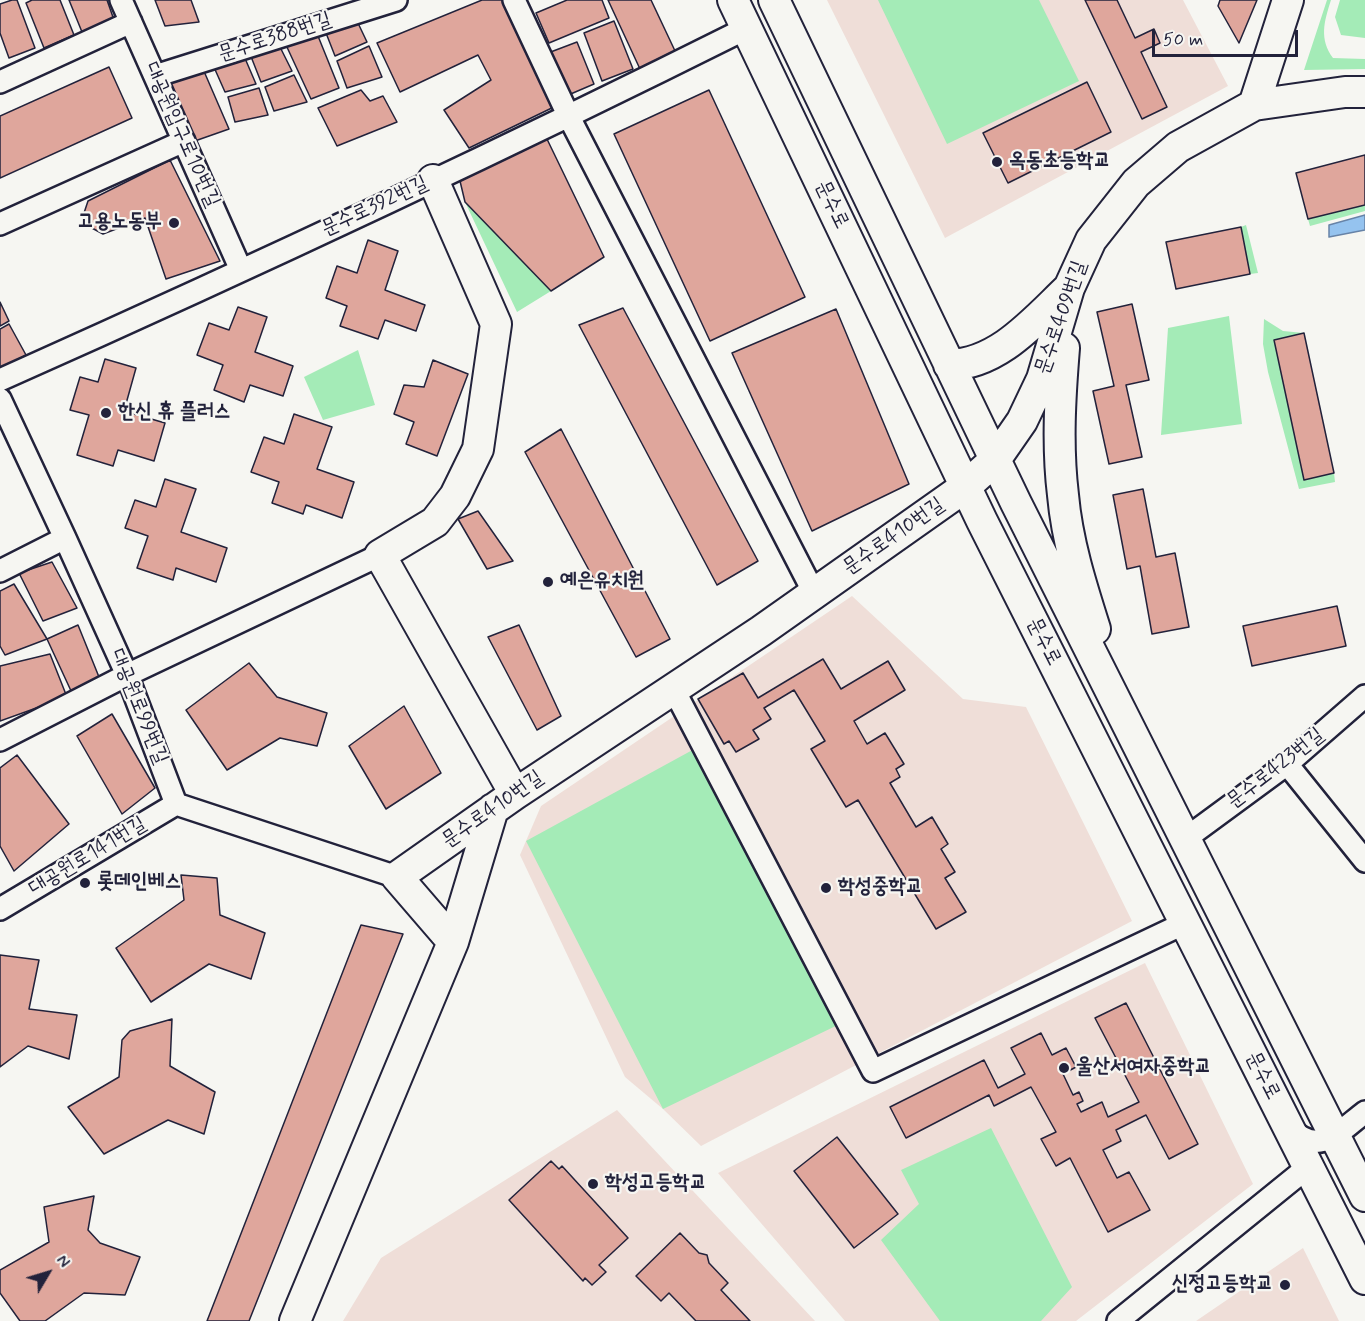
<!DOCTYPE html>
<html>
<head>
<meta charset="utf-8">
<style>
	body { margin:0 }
	#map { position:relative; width:1365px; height:1321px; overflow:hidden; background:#f6f6f2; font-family:Mynerve,sans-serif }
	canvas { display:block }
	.north { position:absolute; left:18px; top:1243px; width:60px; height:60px; -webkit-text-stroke:4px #f6f6f2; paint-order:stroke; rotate:52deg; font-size:16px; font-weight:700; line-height:24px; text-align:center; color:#22223b }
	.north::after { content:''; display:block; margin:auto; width:21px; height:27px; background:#22223b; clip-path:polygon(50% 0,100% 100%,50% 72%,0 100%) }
	.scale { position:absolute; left:1152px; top:30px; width:146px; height:27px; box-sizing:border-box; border:3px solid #22223b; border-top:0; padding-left:8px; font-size:18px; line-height:21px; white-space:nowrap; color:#22223b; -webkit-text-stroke:4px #f6f6f2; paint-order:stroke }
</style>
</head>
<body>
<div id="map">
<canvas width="1365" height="1321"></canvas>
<div class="north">N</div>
<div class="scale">50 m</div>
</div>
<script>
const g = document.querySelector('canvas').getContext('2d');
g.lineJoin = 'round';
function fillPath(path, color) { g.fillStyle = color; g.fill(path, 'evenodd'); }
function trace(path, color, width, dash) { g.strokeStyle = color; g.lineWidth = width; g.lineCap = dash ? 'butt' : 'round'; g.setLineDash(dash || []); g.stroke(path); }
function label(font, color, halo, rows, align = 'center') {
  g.font = font + ' Mynerve,"Poor Story",sans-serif'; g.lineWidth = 4.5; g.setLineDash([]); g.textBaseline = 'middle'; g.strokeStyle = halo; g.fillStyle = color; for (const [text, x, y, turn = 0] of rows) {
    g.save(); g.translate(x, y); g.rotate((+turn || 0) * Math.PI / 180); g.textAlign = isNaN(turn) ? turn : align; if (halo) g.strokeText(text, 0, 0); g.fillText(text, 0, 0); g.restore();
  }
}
fillPath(new Path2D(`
	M 827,0 L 1183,0 L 1228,86 L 945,238 Z
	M 852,596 L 963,699 L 1026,707 L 1132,921 L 701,1146 L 663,1109 L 625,1077 L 520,855 L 541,806 Z
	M 1145,963 L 1253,1184 L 1076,1321 L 845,1321 L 718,1173 Z
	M 617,1110 L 815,1321 L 343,1321 L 381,1258 Z
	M 1303,1248 L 1339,1321 L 1196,1321 Z`), '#efded8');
fillPath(new Path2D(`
	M 878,0 L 1039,0 L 1079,81 L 947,144 Z
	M 1327,0 L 1331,0 C 1324,22 1319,39 1333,58 L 1365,59 L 1365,69 L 1304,70 Z
	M 1340,0 L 1365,0 L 1365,38 L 1341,35 L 1335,17 Z
	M 465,202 L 551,291 L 517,312 Z
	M 1365,205 L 1365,211 L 1310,226 L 1308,219 Z
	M 1246,225 L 1258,273 L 1250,274 L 1241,227 Z
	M 1229,316 L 1242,424 L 1161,435 L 1168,328 Z
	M 1264,319 L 1283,331 L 1304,333 L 1274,340 L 1304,479 L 1334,473 L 1335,482 L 1299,489 L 1268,372 L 1263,344 Z
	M 358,350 L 375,405 L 323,420 L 304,377 Z
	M 698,747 L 842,1023 L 663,1109 L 526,841 Z
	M 991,1128 L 1072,1287 L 1041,1321 L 940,1321 L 881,1240 L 919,1204 L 901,1170 Z`), '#a4ebb7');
const water = new Path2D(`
	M 1365,215 L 1365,230 L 1329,237 L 1329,225 Z`);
fillPath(water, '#95c3ef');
trace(water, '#6783a7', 1.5);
const building = new Path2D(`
	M 12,0 L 17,0 L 35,48 L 9,58 L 0,33 L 0,4 Z
	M 32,0 L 60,0 L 74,35 L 44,48 L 26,3 Z
	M 69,0 L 107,0 L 114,20 L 82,32 Z
	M 155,0 L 191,0 L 199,22 L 165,26 Z
	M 482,0 L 509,0 L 558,105 L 469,148 L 444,110 L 491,80 L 478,55 L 400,92 L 377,43 Z
	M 567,0 L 602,0 L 609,18 L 549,43 L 536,13 Z
	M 608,0 L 651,0 L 676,53 L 640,69 Z
	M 1085,0 L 1117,0 L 1135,38 L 1154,29 L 1160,43 L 1141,52 L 1167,107 L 1142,119 Z
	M 1220,0 L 1257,0 L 1239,43 L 1218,6 Z
	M 357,21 L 367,42 L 335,56 L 326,33 Z
	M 614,21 L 633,69 L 602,81 L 584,33 Z
	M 318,36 L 339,88 L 311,99 L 286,45 Z
	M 577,42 L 594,84 L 566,96 L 548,53 Z
	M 278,43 L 292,71 L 261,82 L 250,54 Z
	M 369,46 L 382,77 L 347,88 L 337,61 Z
	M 244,56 L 256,84 L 225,92 L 213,65 Z
	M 109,67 L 132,118 L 0,178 L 0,116 Z
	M 203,69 L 229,129 L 192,142 L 167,83 Z
	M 294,75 L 307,102 L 274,111 L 265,87 Z
	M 1087,82 L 1111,132 L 1008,183 L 983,133 Z
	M 259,88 L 268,115 L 235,122 L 228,97 Z
	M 361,90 L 370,101 L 383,96 L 397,122 L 337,146 L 318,108 Z
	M 709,90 L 805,297 L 710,341 L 614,134 Z
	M 546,137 L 604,257 L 551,291 L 465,202 L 460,181 Z
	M 1365,155 L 1365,205 L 1308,219 L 1296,173 Z
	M 170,160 L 220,261 L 166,279 L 145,218 L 103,234 L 90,227 L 84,213 L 88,201 Z
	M 1241,227 L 1250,274 L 1176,289 L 1166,242 Z
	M 368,240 L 398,251 L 385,290 L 425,305 L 416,331 L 385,320 L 378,339 L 340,326 L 347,306 L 326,298 L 337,266 L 357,273 Z
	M 0,302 L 9,321 L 0,326 Z
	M 1132,304 L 1149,380 L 1126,385 L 1142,457 L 1109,464 L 1093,391 L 1114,386 L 1097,312 Z
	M 238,307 L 267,317 L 255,352 L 293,366 L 283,396 L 250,385 L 244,402 L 214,390 L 223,365 L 197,355 L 209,323 L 229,330 Z
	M 623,308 L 758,561 L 717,585 L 579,325 Z
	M 836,309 L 909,484 L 812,531 L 732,353 Z
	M 9,324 L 26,355 L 0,370 L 0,329 Z
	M 1304,333 L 1334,473 L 1304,480 L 1274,340 Z
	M 105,359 L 136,368 L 124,411 L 165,423 L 154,461 L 118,450 L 113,466 L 77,455 L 89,415 L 70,410 L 80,377 L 98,382 Z
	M 433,360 L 468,374 L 437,456 L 406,444 L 414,422 L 394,414 L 404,385 L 424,387 Z
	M 294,414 L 332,427 L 317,469 L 354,482 L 342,518 L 306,505 L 303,514 L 272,503 L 279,482 L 251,472 L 264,437 L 284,444 Z
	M 561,429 L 670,639 L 636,657 L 525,452 Z
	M 165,479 L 196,489 L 181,532 L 227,548 L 216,582 L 176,568 L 173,580 L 137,568 L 148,536 L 125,528 L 135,500 L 156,507 Z
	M 1143,489 L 1156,557 L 1175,553 L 1189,627 L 1152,634 L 1140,566 L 1127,569 L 1113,495 Z
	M 478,511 L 513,561 L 487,569 L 458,519 Z
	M 52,562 L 77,608 L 43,621 L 19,573 Z
	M 14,584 L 47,639 L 5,655 L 0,646 L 0,591 Z
	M 1337,606 L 1346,646 L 1252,666 L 1243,626 Z
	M 78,625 L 99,677 L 72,693 L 47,639 Z
	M 519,625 L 561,716 L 537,730 L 488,637 Z
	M 50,654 L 67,697 L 0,721 L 0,666 Z
	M 823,659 L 841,689 L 888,661 L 905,690 L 854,721 L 867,744 L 885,733 L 904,764 L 896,769 L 900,777 L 890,783 L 916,827 L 932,817 L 948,844 L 941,849 L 955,872 L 945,878 L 966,912 L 936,929 L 858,800 L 846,807 L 811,749 L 825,741 L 794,690 L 764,708 L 771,719 L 753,730 L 759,739 L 736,752 L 729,741 L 724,744 L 698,699 L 743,673 L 758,698 Z
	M 249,663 L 277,697 L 327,713 L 317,746 L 280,738 L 227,770 L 186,710 Z
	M 404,706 L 441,773 L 386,809 L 349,746 Z
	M 112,714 L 155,788 L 122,814 L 77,736 Z
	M 17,755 L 69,824 L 14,871 L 0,846 L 0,768 Z
	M 181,875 L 217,878 L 220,915 L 265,933 L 251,979 L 209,964 L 151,1002 L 116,948 L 184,900 Z
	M 361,925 L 403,934 L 249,1321 L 207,1321 Z
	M 0,955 L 39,960 L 29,1009 L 77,1015 L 69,1059 L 28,1046 L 0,1067 Z
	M 1126,1003 L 1198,1144 L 1169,1159 L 1146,1115 L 1116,1130 L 1121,1141 L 1103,1150 L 1117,1178 L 1129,1172 L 1150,1210 L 1108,1232 L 1070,1158 L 1056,1166 L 1041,1139 L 1056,1132 L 1031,1087 L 994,1106 L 989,1095 L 906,1138 L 890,1107 L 984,1060 L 998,1088 L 1025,1074 L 1011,1048 L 1041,1033 L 1052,1055 L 1066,1048 L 1076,1067 L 1063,1074 L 1073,1095 L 1079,1092 L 1083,1101 L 1077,1104 L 1081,1112 L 1102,1102 L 1108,1117 L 1139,1102 L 1095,1018 Z
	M 172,1019 L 170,1066 L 215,1092 L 204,1134 L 168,1120 L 104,1154 L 68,1107 L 119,1077 L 122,1040 L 130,1031 Z
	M 837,1137 L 898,1214 L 854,1248 L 794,1171 Z
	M 551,1161 L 559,1169 L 562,1166 L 628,1238 L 599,1265 L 606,1272 L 592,1285 L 585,1278 L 583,1281 L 509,1200 Z
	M 94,1196 L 88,1230 L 100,1243 L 140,1257 L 125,1295 L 84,1293 L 45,1321 L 20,1321 L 0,1293 L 0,1270 L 49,1242 L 44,1207 Z
	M 680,1233 L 699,1253 L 707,1255 L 709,1263 L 728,1283 L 721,1290 L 750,1321 L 696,1321 L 669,1293 L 661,1301 L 636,1276 Z`);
fillPath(building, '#dfa69c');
trace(building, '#22223b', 1.5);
const street = new Path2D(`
	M 121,0 L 241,270
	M 514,0 L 569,117 L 814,593
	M 155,76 L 396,0
	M 0,82 L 131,22
	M 0,224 L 184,141
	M 0,380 C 251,268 501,151 747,28
	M 0,399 L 65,538 L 127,675 L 176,804 L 397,877
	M 0,571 L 65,538
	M 673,688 L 873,1071 L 1185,923
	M 0,740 L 127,675 L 380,555
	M 1287,764 L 1365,861
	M 1185,839 L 1287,764 L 1365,696
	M 0,909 L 176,804
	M 1290,1128 C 1319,1158 1340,1131 1365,1112
	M 1118,1321 L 1308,1167`);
const secondary = new Path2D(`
	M 733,0 L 982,521 L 1365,1279
	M 774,0 L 1016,503 L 1365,1196
	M 1254,105 L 1288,0
	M 433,180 L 496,324 L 478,449 L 455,496 L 435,522 L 380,555 L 515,794
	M 1064,348 C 1060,397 1057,446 1063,495 C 1067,541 1081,585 1095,629
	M 949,365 C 999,364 1035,320 1069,288
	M 453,942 L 493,809
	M 295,1321 L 453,942 L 397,877 L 515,794 L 761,631 L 965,487 L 995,460 L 1022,421 L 1042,379 L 1069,288 L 1091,240 L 1136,183 L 1178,147 L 1254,105 L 1345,92 L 1365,92`);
trace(street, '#22223b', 26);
trace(secondary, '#22223b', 34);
trace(street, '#f6f6f2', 21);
trace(secondary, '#f6f6f2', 30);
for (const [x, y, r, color] of [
	[997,162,6,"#22223b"],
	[174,223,6,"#22223b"],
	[106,413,6,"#22223b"],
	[548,582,6,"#22223b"],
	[85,883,6,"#22223b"],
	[826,888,6,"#22223b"],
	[1064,1068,6,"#22223b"],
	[593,1184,6,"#22223b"],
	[1285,1285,6,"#22223b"]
]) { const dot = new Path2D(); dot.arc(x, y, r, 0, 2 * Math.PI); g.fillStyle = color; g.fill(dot); trace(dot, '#f6f6f2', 2); }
label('21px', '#22223b', '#f6f6f2', [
	["문수로388번길",275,38,-18],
	["대공원입구로10번길",181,135,66],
	["문수로",831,205,64],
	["문수로392번길",375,207,-25],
	["문수로409번길",1062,318,-71],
	["문수로410번길",894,537,-35],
	["문수로",1043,642,63],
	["대공원로99번길",138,707,68],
	["문수로423번길",1276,769,-38],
	["문수로410번길",493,810,-35],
	["대공원로141번길",88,857,-31],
	["문수로",1262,1076,63]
]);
label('bold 21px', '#22223b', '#f6f6f2', [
	["옥동초등학교",1009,162],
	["고용노동부",162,223,"right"],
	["한신 휴 플러스",118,413],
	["예은유치원",560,582],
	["롯데인베스",97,883],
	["학성중학교",838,888],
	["울산서여자중학교",1076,1068],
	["학성고등학교",605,1184],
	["신정고등학교",1273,1285,"right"]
], 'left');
</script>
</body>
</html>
